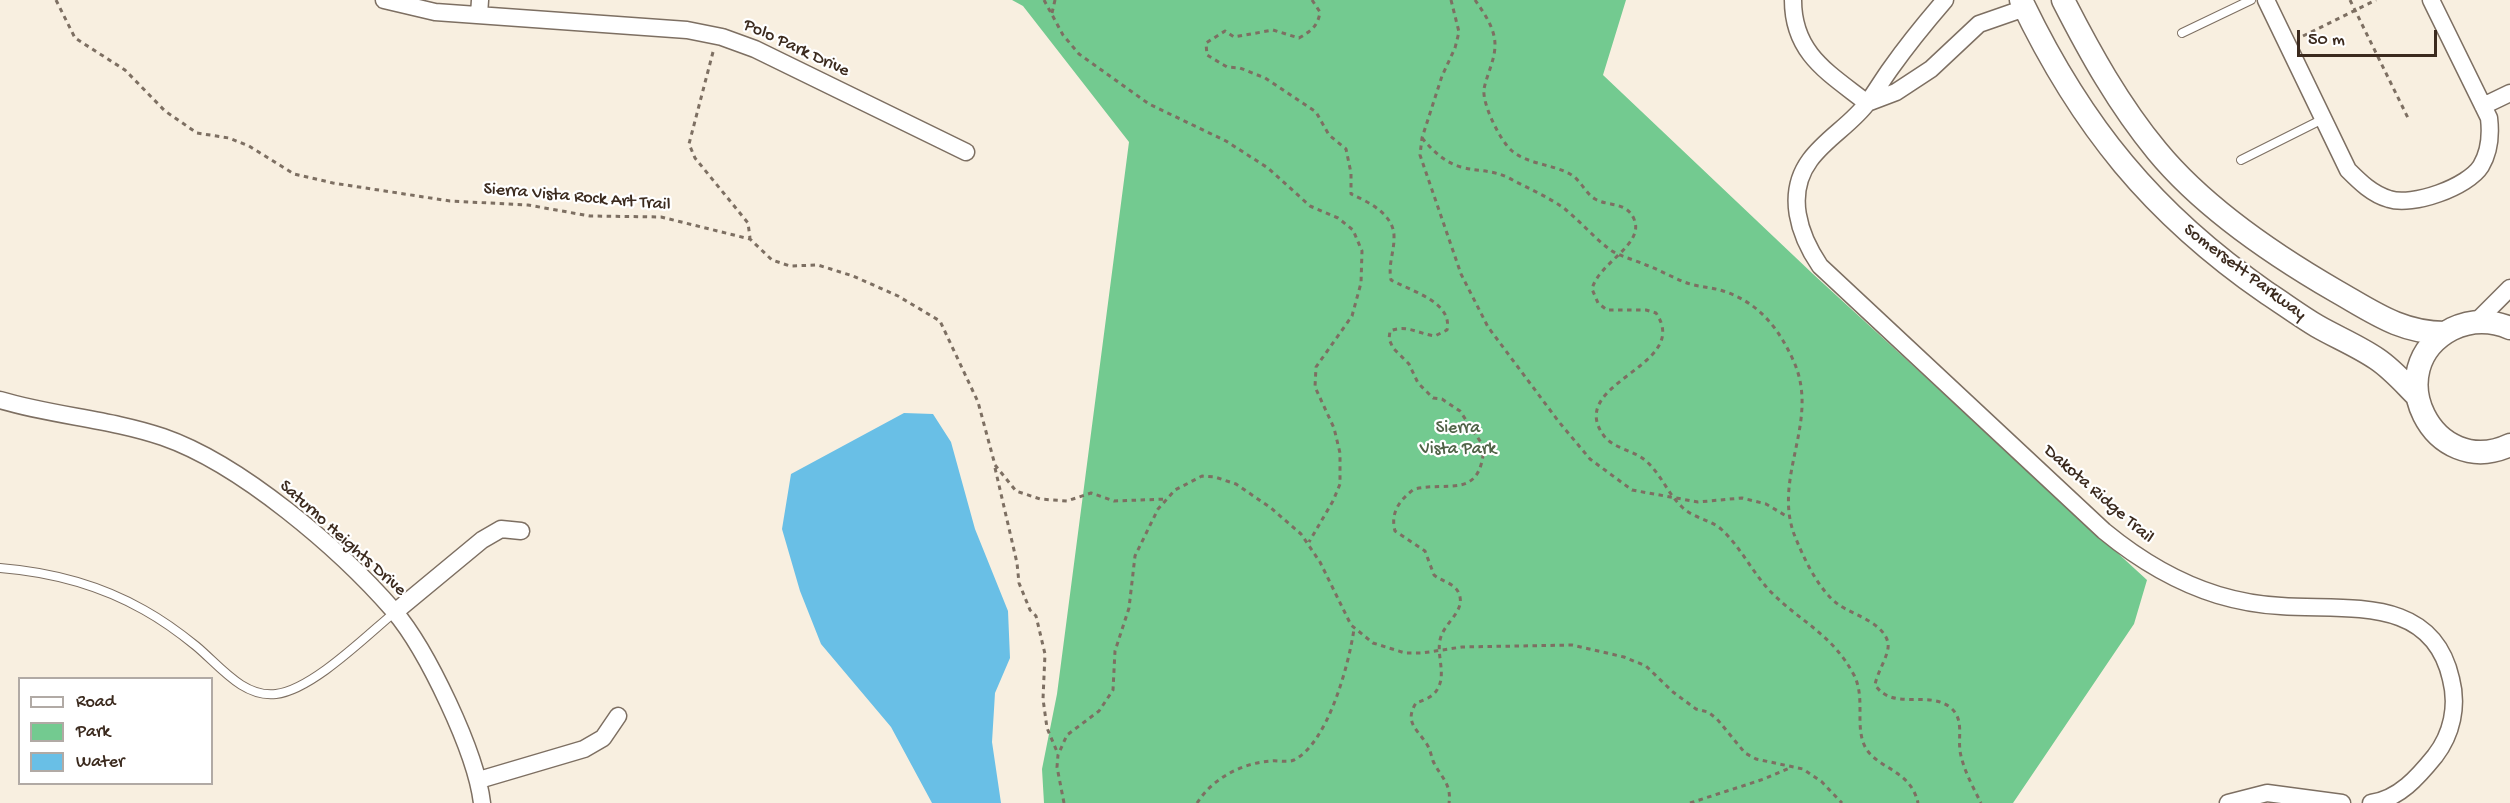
<!DOCTYPE html>
<html>
<head>
<meta charset="utf-8">
<style>
	body { margin:0 }
	#map { position:relative; width:2510px; height:803px; overflow:hidden; background:#f8efe0; font-family:"Gochi Hand",sans-serif }
	canvas { display:block }
	.legend { position:absolute; left:18px; top:677px; width:195px; height:108px; box-sizing:border-box; background:#fff; border:2px solid #b1aaa5; margin:0; padding:8px 10px; list-style:none; font-size:18px; color:#3b2a1e }
	.legend li { display:flex; align-items:center; gap:12px; height:30px }
	.legend b { width:30px; border:2px solid #b1aaa5 }
	.scale { position:absolute; left:2297px; top:30px; width:140px; height:27px; box-sizing:border-box; border:3px solid #3b2a1e; border-top:0; padding-left:8px; font-size:18px; line-height:21px; white-space:nowrap; color:#3b2a1e; -webkit-text-stroke:4px #fff; paint-order:stroke }
</style>
</head>
<body>
<div id="map">
<canvas width="2510" height="803"></canvas>
<ul class="legend">
<li><b style="height:8px;background:#fff"></b>Road</li>
<li><b style="height:16px;background:#73ca90"></b>Park</li>
<li><b style="height:16px;background:#69bfe6"></b>Water</li>
</ul>
<div class="scale">50 m</div>
</div>
<script>
const g = document.querySelector('canvas').getContext('2d');
g.lineJoin = 'round';
function fillPath(path, color) { g.fillStyle = color; g.fill(path, 'evenodd'); }
function trace(path, color, width, dash) { g.strokeStyle = color; g.lineWidth = width; g.lineCap = dash ? 'butt' : 'round'; g.setLineDash(dash || []); g.stroke(path); }
function label(font, color, halo, rows, align = 'center') {
  g.font = font + ' "Gochi Hand",sans-serif'; g.lineWidth = 4.5; g.setLineDash([]); g.textBaseline = 'middle'; g.strokeStyle = halo; g.fillStyle = color; for (const [text, x, y, turn = 0] of rows) {
    g.save(); g.translate(x, y); g.rotate((+turn || 0) * Math.PI / 180); g.textAlign = isNaN(turn) ? turn : align; if (halo) g.strokeText(text, 0, 0); g.fillText(text, 0, 0); g.restore();
  }
}
fillPath(new Path2D(`
	M 1012,0 L 1626,0 L 1603,75 L 1813,274 L 2147,580 L 2134,624 L 2013,803 L 1044,803 L 1042,769 L 1057,694 L 1129,142 L 1023,6 Z`), '#73ca90');
fillPath(new Path2D(`
	M 904,413 L 933,414 L 951,442 L 975,529 L 1008,611 L 1010,658 L 995,693 L 992,742 L 1001,803 L 932,803 L 891,727 L 821,644 L 800,591 L 782,529 L 791,474 Z`), '#69bfe6');
const lane = new Path2D(`
	M 2182,33 L 2251,0
	M 2241,160 L 2323,119
	M 0,568 C 50,572 100,585 144,610 C 162,620 180,633 196,646 C 219,665 243,698 276,694 C 312,690 366,636 395,612`);
const street = new Path2D(`
	M 384,0 L 435,12 L 687,30 L 722,37 L 755,49 L 966,152
	M 1793,0 C 1793,54 1829,73 1867,103
	M 1945,0 C 1926,22 1908,44 1891,68 C 1883,79 1876,91 1868,102 C 1852,124 1826,138 1810,160 C 1785,194 1799,235 1820,266 L 2104,531 C 2138,559 2176,582 2218,595 C 2238,601 2260,605 2281,606 C 2346,611 2432,594 2451,679 C 2458,706 2452,734 2435,756 C 2418,777 2399,799 2371,803
	M 2266,0 L 2348,170 C 2360,182 2372,194 2389,199 C 2412,207 2468,187 2481,166 C 2490,151 2491,135 2489,118 L 2431,0
	M 479,15 L 480,0
	M 1867,103 L 1896,92 L 1931,69 L 1979,24 L 2025,8
	M 2483,106 L 2510,93
	M 2476,322 L 2510,288
	M 0,400 C 54,416 110,419 163,437 C 241,464 340,549 394,611 C 427,650 476,752 482,803
	M 395,612 L 482,540 L 501,529 L 521,531
	M 479,780 L 584,749 L 603,738 L 618,716
	M 2228,803 L 2267,793 L 2342,803`);
const secondary = new Path2D(`
	M 2021,0 C 2081,126 2153,214 2267,293 C 2284,304 2300,316 2317,326 C 2336,337 2358,346 2377,359 C 2392,369 2404,383 2417,396
	M 2063,0 C 2090,53 2119,105 2157,151 C 2204,208 2272,254 2336,291 C 2373,312 2401,333 2445,333
	M 2510,328 C 2491,320 2471,320 2452,329 C 2377,368 2433,481 2510,445`);
trace(lane, '#7d6f62', 10);
trace(street, '#7d6f62', 19);
trace(secondary, '#7d6f62', 25);
trace(new Path2D(`
	M 56,0 L 75,38 L 125,70 L 165,111 L 197,133 L 229,138 L 249,146 L 294,174 L 333,183 L 450,201 L 528,205 L 590,216 L 661,217 L 750,239 L 772,260 L 790,266 L 818,265 L 853,276 L 898,296 L 940,321 L 978,402 L 995,465 L 1016,491 L 1040,499 L 1067,501 L 1091,493 L 1114,501 L 1167,499
	M 1044,0 L 1063,35 L 1079,54 L 1149,104 L 1226,141 L 1268,168 L 1310,206 L 1338,218 L 1353,230 L 1362,251 L 1361,283 L 1352,316 L 1316,367 L 1315,387 L 1334,428 L 1340,453 L 1340,484 L 1333,501 L 1309,542
	M 1312,0 L 1320,12 C 1318,26 1311,31 1299,38 L 1273,30 L 1234,37 L 1225,31 L 1206,43 L 1207,55 L 1227,67 L 1240,68 L 1265,78 L 1316,112 L 1329,135 L 1346,149 L 1351,173 L 1351,194 C 1369,202 1395,215 1394,238 C 1394,253 1388,264 1391,280 C 1411,291 1453,302 1447,330 L 1435,336 C 1419,334 1406,324 1390,331 L 1389,339 L 1393,348 L 1409,364 L 1418,383 L 1433,398 L 1442,399 L 1460,411 L 1484,447 C 1480,500 1450,481 1414,489 C 1400,500 1390,512 1395,531 L 1425,551 L 1434,575 C 1444,583 1457,583 1460,597 C 1463,611 1447,622 1442,634 C 1434,651 1447,672 1438,688 C 1434,697 1424,700 1416,703 C 1404,722 1417,729 1426,743 C 1430,748 1431,755 1433,761 C 1440,776 1452,784 1449,803
	M 1451,0 L 1459,32 L 1455,48 L 1442,76 L 1422,138 L 1420,155 L 1461,274 L 1488,327 L 1559,422 L 1590,459 L 1632,490 L 1698,502 L 1742,498 L 1766,504 L 1788,517
	M 1475,0 C 1484,13 1495,28 1495,45 C 1495,60 1487,74 1484,89 C 1482,104 1500,140 1511,150 C 1526,164 1552,164 1570,174 C 1581,180 1585,193 1595,199 C 1609,207 1626,201 1634,219 C 1645,245 1599,262 1592,289 L 1598,303 L 1607,310 L 1646,310 L 1656,313 C 1693,367 1564,382 1604,436 C 1614,449 1634,450 1646,461 C 1661,474 1668,494 1682,507 C 1693,518 1709,519 1721,529 C 1741,547 1753,574 1772,593 C 1802,623 1832,634 1854,675 C 1865,697 1856,721 1863,742 C 1872,769 1910,767 1918,803
	M 2350,0 L 2409,120
	M 1052,13 L 1055,0
	M 2303,36 L 2376,0
	M 713,52 L 689,144 L 695,158 L 748,223 L 750,238
	M 1422,138 C 1433,151 1444,162 1461,167 C 1479,172 1490,169 1509,178 C 1527,188 1549,197 1565,209 C 1581,222 1595,239 1612,251 C 1622,257 1635,260 1646,265 C 1660,270 1673,278 1687,283 C 1698,287 1711,287 1723,291 C 1758,302 1779,328 1794,362 C 1820,421 1773,476 1794,534 C 1803,557 1819,591 1839,605 C 1854,615 1884,623 1888,643 C 1890,654 1877,672 1875,685 C 1894,712 1928,689 1951,708 C 1964,719 1958,736 1960,751 C 1963,769 1973,787 1981,803
	M 995,468 L 1017,563 L 1019,583 L 1030,610 L 1036,616 L 1045,654 L 1043,699 L 1047,728 L 1058,754
	M 1064,803 L 1057,767 L 1058,755 L 1067,735 L 1099,711 L 1113,690 L 1115,651 L 1129,608 L 1135,556 L 1158,509 L 1175,490 L 1202,476 L 1215,477 L 1236,484 L 1271,508 L 1301,534 L 1320,562 L 1351,625 L 1373,643 L 1405,653 L 1422,653 L 1462,647 L 1572,645 L 1624,657 L 1646,666 L 1673,692 L 1696,709 L 1708,712 L 1717,719 L 1745,753 L 1756,759 L 1803,769 L 1822,782 L 1842,803
	M 1197,803 C 1213,778 1242,763 1271,761 C 1278,760 1287,763 1294,760 C 1328,743 1349,664 1354,629
	M 1690,803 L 1764,779 L 1792,767`), '#7d6f62', 3, [4.5, 4.5]);
trace(lane, '#fff', 8);
trace(street, '#fff', 16);
trace(secondary, '#fff', 22);
label('18px', '#3b2a1e', '#fff', [
	["Polo Park Drive",796,49,25],
	["Sierra Vista Rock Art Trail",577,198,5],
	["Somersett Parkway",2244,273,37],
	["Dakota Ridge Trail",2098,495,41],
	["Saturno Heights Drive",342,539,42]
]);
label('18px', '#4f6246', '#fff', [
	["Sierra",1458,429],
	["Vista Park",1458,450]
]);
</script>
</body>
</html>
